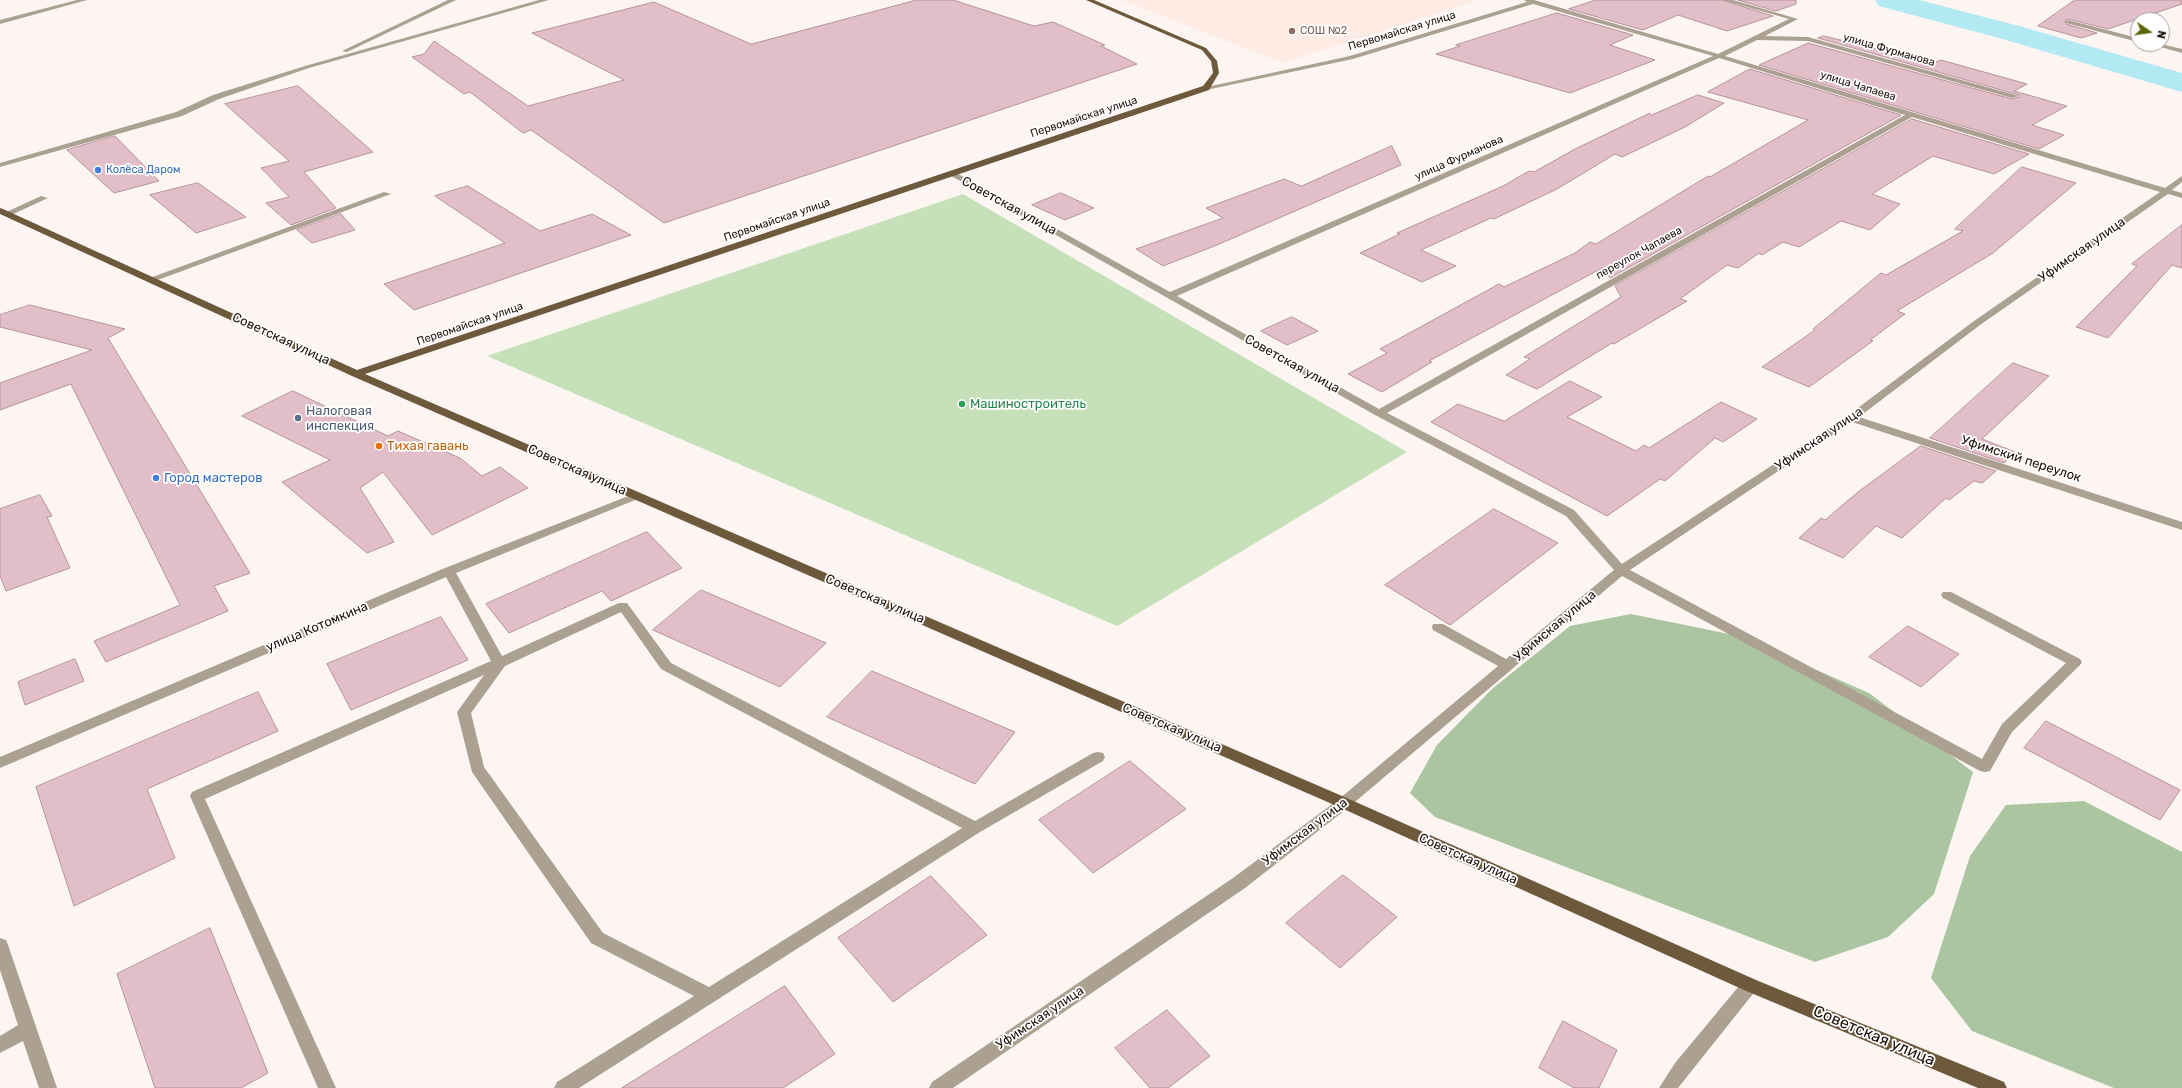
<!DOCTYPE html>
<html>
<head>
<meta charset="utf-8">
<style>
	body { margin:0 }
	#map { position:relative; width:2182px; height:1088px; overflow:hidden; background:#fcf5f2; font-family:Rubik,sans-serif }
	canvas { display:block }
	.north { position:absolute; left:2130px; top:12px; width:40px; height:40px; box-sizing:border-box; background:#fff; border:1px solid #a4a09e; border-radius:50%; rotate:103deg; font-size:11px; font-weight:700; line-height:16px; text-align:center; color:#1c110c }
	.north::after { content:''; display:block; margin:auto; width:14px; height:18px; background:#5c6504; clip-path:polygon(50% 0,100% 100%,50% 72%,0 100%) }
</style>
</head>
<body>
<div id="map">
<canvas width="2182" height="1088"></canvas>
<div class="north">N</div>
</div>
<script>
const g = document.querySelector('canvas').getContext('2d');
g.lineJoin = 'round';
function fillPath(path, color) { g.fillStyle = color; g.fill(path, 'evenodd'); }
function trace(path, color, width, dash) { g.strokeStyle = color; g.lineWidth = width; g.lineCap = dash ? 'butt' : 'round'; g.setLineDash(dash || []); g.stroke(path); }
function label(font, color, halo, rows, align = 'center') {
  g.font = font + ' Rubik,sans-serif'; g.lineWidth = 3.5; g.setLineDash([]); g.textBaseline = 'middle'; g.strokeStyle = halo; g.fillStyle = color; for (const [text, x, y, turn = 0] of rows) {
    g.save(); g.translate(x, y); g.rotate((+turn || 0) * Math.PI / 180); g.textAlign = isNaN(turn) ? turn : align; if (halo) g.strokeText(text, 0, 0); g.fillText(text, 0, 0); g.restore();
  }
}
fillPath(new Path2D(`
	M 1122,0 L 1478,0 L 1283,63 Z`), '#fdebe4');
fillPath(new Path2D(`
	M 963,194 L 1407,452 L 1117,626 L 487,356 Z`), '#c6e0ba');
fillPath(new Path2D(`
	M 1631,614 L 1739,636 L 1869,693 L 1973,772 L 1934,894 L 1888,937 L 1815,962 L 1435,817 L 1410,793 L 1437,745 L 1492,689 L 1570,626 Z
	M 2084,801 L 2182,852 L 2182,1088 L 2114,1088 L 1972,1031 L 1931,978 L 1970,856 L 2006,805 Z`), '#abc5a0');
fillPath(new Path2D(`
	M 1875,0 L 1919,0 L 2019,26 L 2182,73 L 2182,92 L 1999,38 L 1879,6 Z`), '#b2e9f3');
const building = new Path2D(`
	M 917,0 L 953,0 L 1034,26 L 1053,22 L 1105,45 L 1101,46 L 1137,64 L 664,223 L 531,130 L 523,133 L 470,92 L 464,94 L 412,57 L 424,54 L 434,41 L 528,106 L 624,80 L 532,33 L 654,2 L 751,44 Z
	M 1596,0 L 1722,0 L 1773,16 L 1727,31 L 1678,15 L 1643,30 L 1569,9 Z
	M 1738,0 L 1796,0 L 1796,4 L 1776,11 Z
	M 2075,0 L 2181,0 L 2182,4 L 2108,29 L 2068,19 L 2065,20 L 2066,24 L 2097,33 L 2081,38 L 2038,26 Z
	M 1557,13 L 1633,35 L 1610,45 L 1655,60 L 1570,93 L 1436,54 L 1460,46 L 1456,45 Z
	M 1824,36 L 1933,63 L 1941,60 L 2027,84 L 2014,91 L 2067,106 L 2032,125 L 2064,135 L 2039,149 L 1759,65 L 1808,43 L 2012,99 L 2020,97 L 2019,95 L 1818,38 Z
	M 1750,69 L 1901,115 L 1610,278 L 1604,267 L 1429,361 L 1432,362 L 1382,392 L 1348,374 L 1387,353 L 1380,349 L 1499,284 L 1504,287 L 1575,253 L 1590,242 L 1596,244 L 1708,176 L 1710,177 L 1808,120 L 1708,92 Z
	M 298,86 L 373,152 L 304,172 L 336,208 L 291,225 L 266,203 L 289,197 L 261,168 L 289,161 L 225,104 Z
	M 1698,95 L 1724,103 L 1685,127 L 1622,157 L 1615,154 L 1557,189 L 1494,219 L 1491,218 L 1421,250 L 1456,266 L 1422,282 L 1360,253 L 1400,234 L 1397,233 L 1503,186 L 1529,171 L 1534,172 L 1575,149 L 1650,113 L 1651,115 Z
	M 1912,119 L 2029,154 L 1994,174 L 1933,156 L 1872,194 L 1900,204 L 1870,230 L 1841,221 L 1799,247 L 1783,242 L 1762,255 L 1759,253 L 1738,268 L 1727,265 L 1680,299 L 1687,301 L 1614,344 L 1612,343 L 1537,389 L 1506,375 L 1530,359 L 1524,357 L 1621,297 L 1615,286 Z
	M 115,136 L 159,181 L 114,193 L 67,150 Z
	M 1392,146 L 1401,165 L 1217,245 L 1163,266 L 1136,249 L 1223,218 L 1206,208 L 1284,179 L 1301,186 Z
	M 2022,167 L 2076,183 L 1993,253 L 1897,311 L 1905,314 L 1870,340 L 1873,341 L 1809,387 L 1762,367 L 1815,330 L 1813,329 L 1881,273 L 1886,275 L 1963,231 L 1955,229 Z
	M 198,183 L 246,217 L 196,233 L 150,195 Z
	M 468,186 L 540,231 L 592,214 L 631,235 L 414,310 L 384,284 L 505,243 L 435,196 Z
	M 1061,193 L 1094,208 L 1065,220 L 1032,205 Z
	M 341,214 L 355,230 L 312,243 L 297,230 Z
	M 2182,225 L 2182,268 L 2172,265 L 2108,338 L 2076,327 L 2137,266 L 2132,264 Z
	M 30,305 L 125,329 L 108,338 L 250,573 L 214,586 L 228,611 L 106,662 L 94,641 L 180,605 L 71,384 L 0,410 L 0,383 L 92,350 L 0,327 L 0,315 Z
	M 1292,317 L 1318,331 L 1287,345 L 1261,331 Z
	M 2013,363 L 2049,376 L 1982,439 L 2015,452 L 2004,463 L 1930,438 Z
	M 1570,381 L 1602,397 L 1567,417 L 1636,451 L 1644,445 L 1649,448 L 1721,402 L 1757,419 L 1723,442 L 1715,438 L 1665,481 L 1660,479 L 1607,516 L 1431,422 L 1458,404 L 1504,421 Z
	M 293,391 L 388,436 L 398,431 L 460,458 L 482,476 L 500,467 L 528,488 L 432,535 L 383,472 L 360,488 L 394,542 L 367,553 L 282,482 L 330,460 L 242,416 Z
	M 1921,446 L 1996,471 L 1982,483 L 1974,481 L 1949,500 L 1946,498 L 1902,538 L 1876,526 L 1843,558 L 1799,538 L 1821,518 L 1825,520 L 1858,492 Z
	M 40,495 L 52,516 L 47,517 L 70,568 L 6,591 L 0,576 L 0,509 Z
	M 1494,509 L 1558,543 L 1450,625 L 1385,585 Z
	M 647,532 L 682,568 L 611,601 L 602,591 L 509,633 L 486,604 Z
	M 701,590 L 826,643 L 780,687 L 653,630 Z
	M 441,617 L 468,660 L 351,710 L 327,664 Z
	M 1908,626 L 1959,654 L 1921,687 L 1869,657 Z
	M 75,659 L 84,681 L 25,705 L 18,682 Z
	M 872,671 L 1015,732 L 975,784 L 827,717 Z
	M 258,692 L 278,731 L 147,789 L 175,858 L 74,906 L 36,787 Z
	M 2046,721 L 2180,790 L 2160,820 L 2024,748 Z
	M 1130,761 L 1186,809 L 1093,873 L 1039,820 Z
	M 1343,875 L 1397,917 L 1340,968 L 1286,923 Z
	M 931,876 L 987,935 L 893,1002 L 838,938 Z
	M 210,928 L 268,1073 L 241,1088 L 155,1088 L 117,974 Z
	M 785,986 L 835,1054 L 783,1088 L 622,1088 Z
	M 1167,1010 L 1210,1056 L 1168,1088 L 1150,1088 L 1115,1048 Z
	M 1563,1021 L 1617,1050 L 1599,1088 L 1574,1088 L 1539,1068 Z`);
fillPath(building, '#e2bec9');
trace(building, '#b6939e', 1);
fillPath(new Path2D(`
	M 77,0 L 87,0 L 0,24 L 0,20 Z
	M 448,0 L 456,0 L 347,52 L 342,51 Z
	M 539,0 L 549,0 L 309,68 L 219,99 L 182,116 L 0,167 L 0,163 L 176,112 L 213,95 L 305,66 Z
	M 1524,0 L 1534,0 L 1718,54 L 1789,19 L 1723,0 L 1733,0 L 1798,19 L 1765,36 L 1808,37 L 2019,96 L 2012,98 L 1808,41 L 1757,40 L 1725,56 L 2165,188 L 2182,176 L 2182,182 L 2172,190 L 2182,193 L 2182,198 L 2168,194 L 1980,325 L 1859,417 L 2182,522 L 2182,530 L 1852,422 L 1630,570 L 1982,759 L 2002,724 L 2066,663 L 1943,598 L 1941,595 L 1943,592 L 1951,592 L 2080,659 L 2082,662 L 2080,665 L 2012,732 L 1990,771 L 1985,772 L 1980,771 L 1622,576 L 1349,807 L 1245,888 L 953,1088 L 929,1088 L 932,1082 L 1233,878 L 1339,799 L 1498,666 L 1433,630 L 1432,627 L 1433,624 L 1443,624 L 1506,659 L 1614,570 L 1566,516 L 1375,415 L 946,173 L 953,171 L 1170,292 L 1713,56 L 1533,4 L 1353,59 L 1206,90 L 1202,88 L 1350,56 L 1527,2 ZM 1719,58 L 1905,115 L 1379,409 L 1177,296 ZM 1912,117 L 2160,192 L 1974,321 L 1847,416 L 1622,564 L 1574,510 L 1387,413 Z
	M 2068,20 L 2138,38 L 2138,42 L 2066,23 L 2066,21 Z
	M 2150,44 L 2161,44 L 2182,49 L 2182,53 Z
	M 384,192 L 391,194 L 155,281 L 149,281 L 147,279 Z
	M 41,196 L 48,198 L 9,216 L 2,214 Z
	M 636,493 L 642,496 L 640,498 L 456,573 L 502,656 L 619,603 L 627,603 L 671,663 L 975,821 L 1093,753 L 1098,752 L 1103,753 L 1105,757 L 1103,761 L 980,832 L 579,1088 L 554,1088 L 557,1082 L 694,996 L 591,943 L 472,772 L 457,712 L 484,675 L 205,799 L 336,1088 L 318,1088 L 190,796 L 192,792 L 491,661 L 446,577 L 0,768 L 0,757 L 445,568 ZM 621,612 L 661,669 L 962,828 L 709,987 L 603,933 L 484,767 L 471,713 L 505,666 Z
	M 0,938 L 6,940 L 8,945 L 57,1088 L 39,1088 L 23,1041 L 0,1053 L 0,1036 L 18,1025 L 0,970 Z
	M 1750,978 L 1756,980 L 1758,985 L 1756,990 L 1678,1088 L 1659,1088 L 1675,1063 L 1744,980 Z`), '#aca091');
fillPath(new Path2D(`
	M 1086,0 L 1094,0 L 1206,48 L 1217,61 L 1219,73 L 1209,90 L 365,374 L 1349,799 L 1756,980 L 2004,1082 L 2007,1088 L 1978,1088 L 1744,990 L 1339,807 L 352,376 L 0,214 L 0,208 L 3,209 L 357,370 L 1203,86 L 1213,73 L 1211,61 L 1202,50 Z`), '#6e593d');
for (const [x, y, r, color] of [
	[1292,31,4,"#8d6e63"],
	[98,170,4,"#3f7fe0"],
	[962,404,4,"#2e9e5b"],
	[298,418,4,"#5c6f8a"],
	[379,446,4,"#e8710a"],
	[156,478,4,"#3f7fe0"]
]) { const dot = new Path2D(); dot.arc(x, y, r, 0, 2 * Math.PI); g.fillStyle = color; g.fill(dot); trace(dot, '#fff', 1.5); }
label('11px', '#785e54', '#fff', [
	["СОШ №2",1300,31]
], 'left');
label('11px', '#1c110c', '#fff', [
	["Первомайская улица",1402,31,-17],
	["улица Фурманова",1889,50,16],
	["улица Чапаева",1858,86,17],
	["Первомайская улица",1084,117,-18],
	["улица Фурманова",1459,158,-24],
	["Первомайская улица",777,220,-19],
	["переулок Чапаева",1639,253,-29],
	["Первомайская улица",470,324,-19]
]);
label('11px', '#366cbe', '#fff', [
	["Колёса Даром",106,170]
], 'left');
label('13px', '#1c110c', '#fff', [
	["Советская улица",1009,206,29],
	["Уфимская улица",2082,250,-35],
	["Советская улица",281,339,25],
	["Советская улица",1292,364,29],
	["Уфимская улица",1819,439,-34],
	["Уфимский переулок",2021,459,18],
	["Советская улица",577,470,24],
	["Советская улица",875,599,23],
	["Уфимская улица",1555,626,-40],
	["улица Котомкина",317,627,-23],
	["Советская улица",1172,728,23],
	["Уфимская улица",1305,832,-37],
	["Советская улица",1468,859,24],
	["Уфимская улица",1040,1018,-34]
]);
label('13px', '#27864d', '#fff', [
	["Машиностроитель",970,404]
], 'left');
label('13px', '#4e5e75', '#fff', [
	["Налоговая",306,411],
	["инспекция",306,426]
], 'left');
label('13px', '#c56008', '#fff', [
	["Тихая гавань",387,446]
], 'left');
label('13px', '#366cbe', '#fff', [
	["Город мастеров",164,478]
], 'left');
label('16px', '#1c110c', '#fff', [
	["Советская улица",1874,1036,23]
]);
</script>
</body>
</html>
